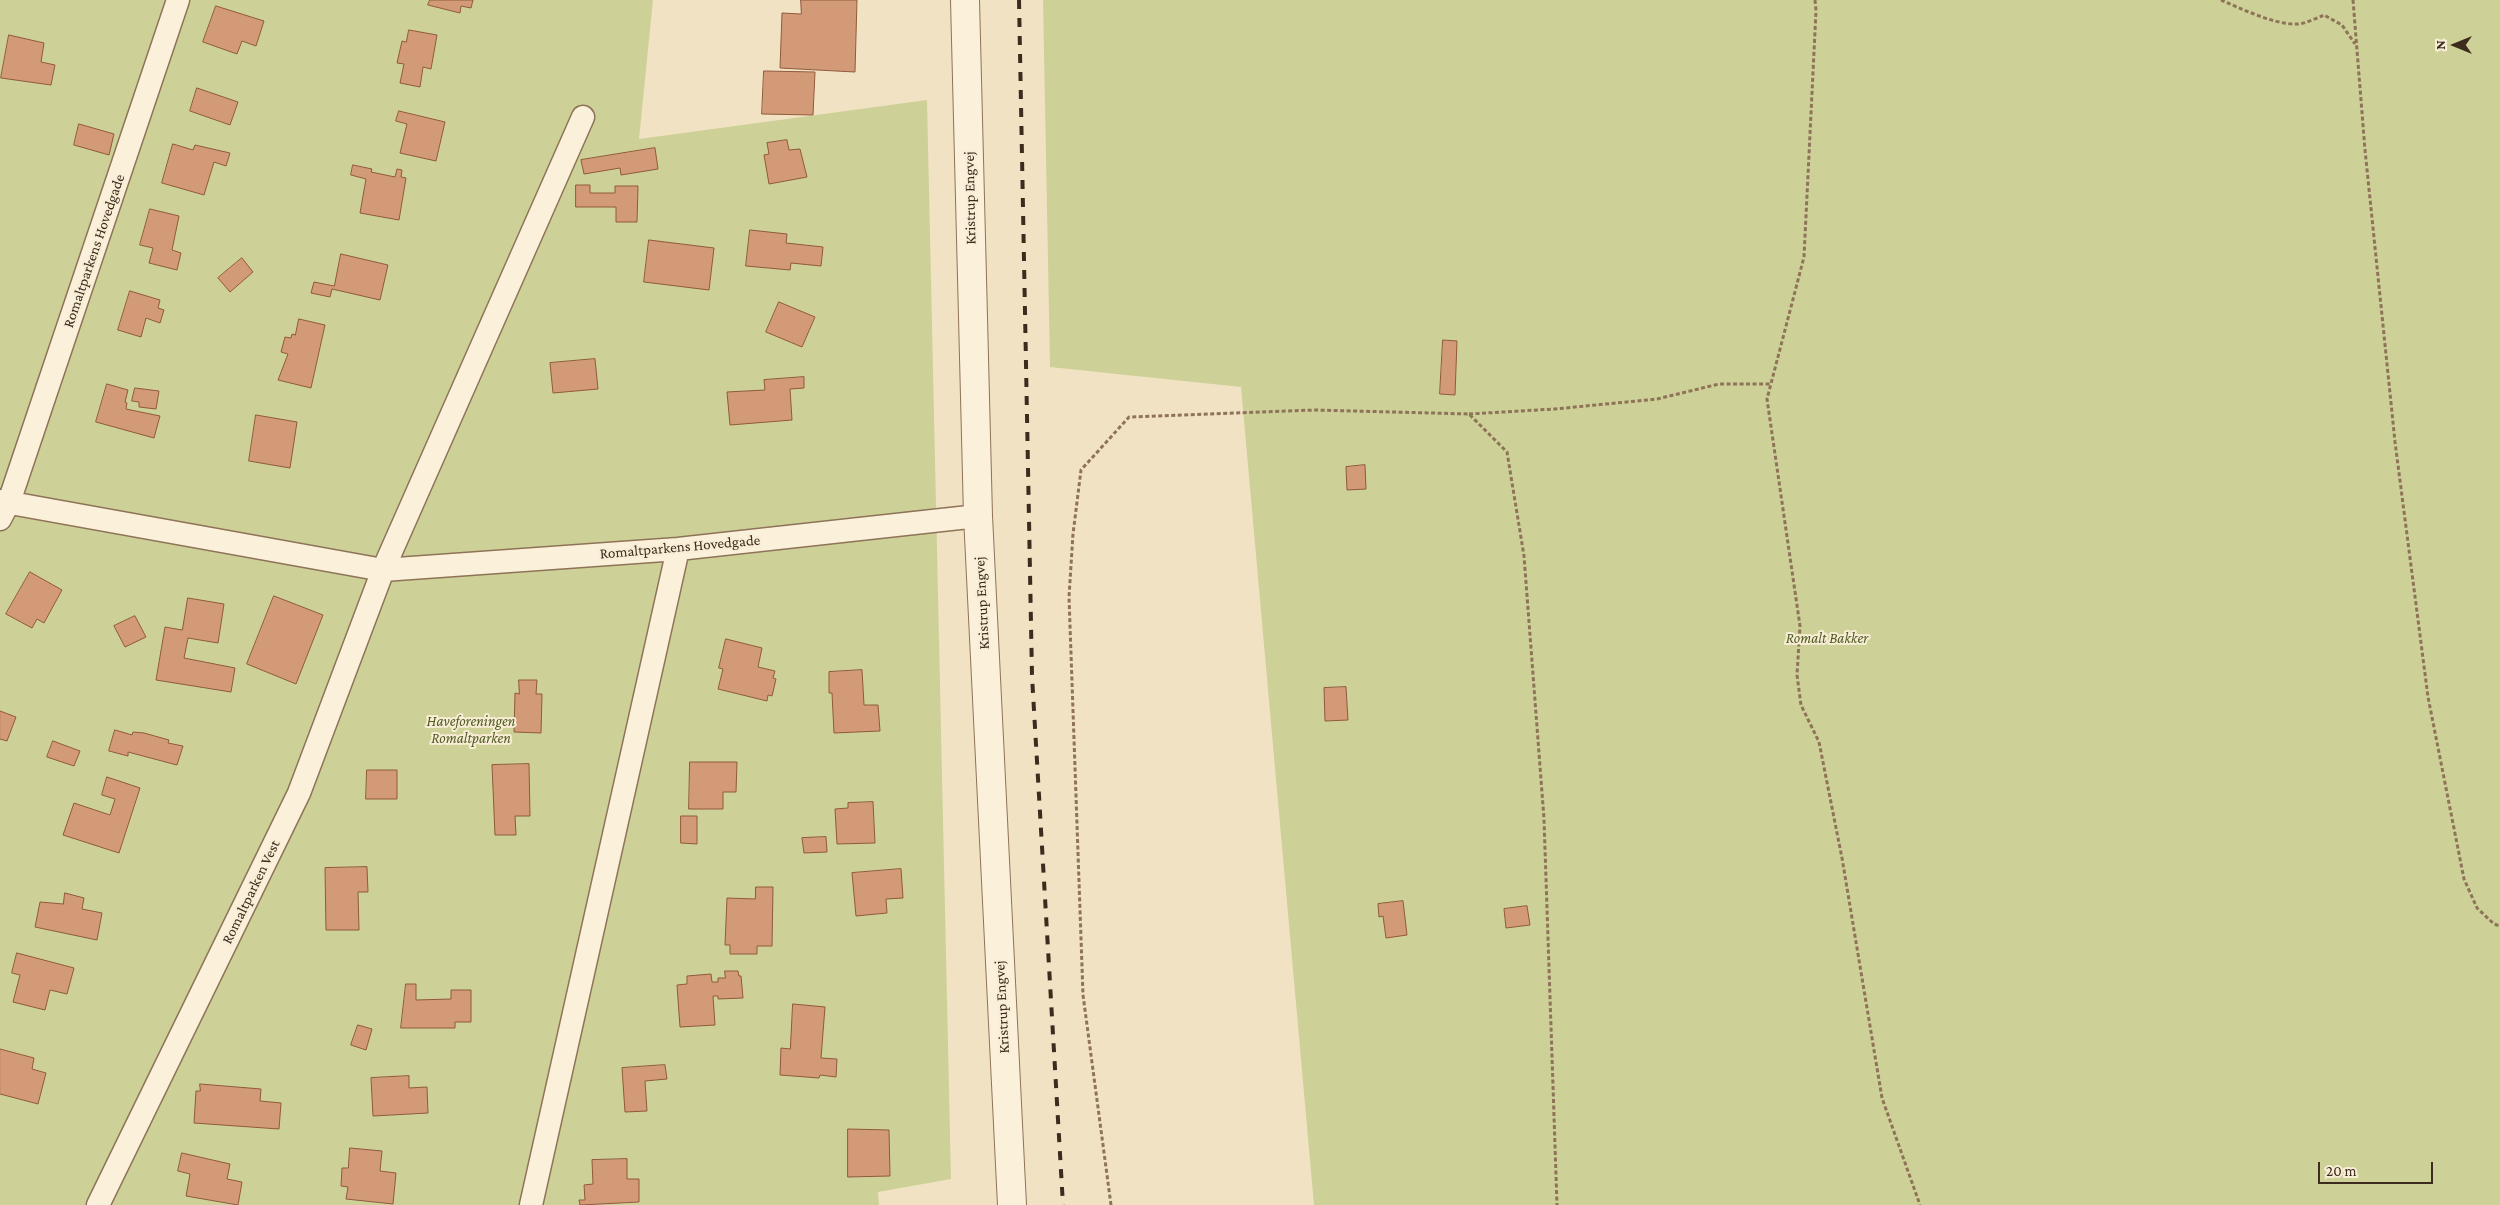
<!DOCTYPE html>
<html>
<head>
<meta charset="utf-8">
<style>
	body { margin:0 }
	#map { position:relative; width:2500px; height:1205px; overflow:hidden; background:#f2e2c4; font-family:"Crimson Pro",serif }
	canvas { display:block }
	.north { position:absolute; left:2430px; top:20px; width:50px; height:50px; -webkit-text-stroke:4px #f8edd5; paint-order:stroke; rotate:270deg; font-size:14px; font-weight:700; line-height:20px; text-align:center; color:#3d2c1e }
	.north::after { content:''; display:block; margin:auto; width:18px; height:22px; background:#3d2c1e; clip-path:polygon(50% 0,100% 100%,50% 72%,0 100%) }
	.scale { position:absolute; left:2318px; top:1162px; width:115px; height:22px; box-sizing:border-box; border:2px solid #3d2c1e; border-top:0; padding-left:6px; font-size:15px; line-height:18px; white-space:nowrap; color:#3d2c1e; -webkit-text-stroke:4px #f8edd5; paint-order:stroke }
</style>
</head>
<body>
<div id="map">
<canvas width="2500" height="1205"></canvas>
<div class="north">N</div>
<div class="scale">20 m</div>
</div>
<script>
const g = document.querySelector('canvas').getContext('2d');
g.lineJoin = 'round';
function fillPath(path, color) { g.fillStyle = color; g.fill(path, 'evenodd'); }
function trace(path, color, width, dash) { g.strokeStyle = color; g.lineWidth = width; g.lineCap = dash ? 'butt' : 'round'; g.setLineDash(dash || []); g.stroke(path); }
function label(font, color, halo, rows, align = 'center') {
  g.font = font + ' "Crimson Pro",serif'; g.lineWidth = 4; g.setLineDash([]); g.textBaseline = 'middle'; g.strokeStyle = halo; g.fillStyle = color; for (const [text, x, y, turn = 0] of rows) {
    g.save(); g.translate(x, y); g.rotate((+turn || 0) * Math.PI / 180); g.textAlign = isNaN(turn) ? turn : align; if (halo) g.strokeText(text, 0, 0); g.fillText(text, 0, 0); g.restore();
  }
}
fillPath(new Path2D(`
	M 0,0 L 653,0 L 639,139 L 927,100 L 951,1179 L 878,1192 L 879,1205 L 0,1205 Z
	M 1043,0 L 2500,0 L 2500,1205 L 1314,1205 L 1241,387 L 1050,367 Z`), '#cdd197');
const building = new Path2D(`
	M 430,0 L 473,0 L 471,8 L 461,6 L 460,13 L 428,5 Z
	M 801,0 L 857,0 L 855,72 L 780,68 L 782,13 L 801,14 Z
	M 216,6 L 264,21 L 256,46 L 242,41 L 237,54 L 203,42 Z
	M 409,30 L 437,35 L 431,69 L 423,67 L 420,87 L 400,83 L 404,64 L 397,63 L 402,41 L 406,42 Z
	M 9,35 L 44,43 L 41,62 L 55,65 L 51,85 L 1,78 Z
	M 764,71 L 815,72 L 813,115 L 762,114 Z
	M 197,88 L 238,102 L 230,125 L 190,111 Z
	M 399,111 L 445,122 L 436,161 L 400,153 L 407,124 L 396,121 Z
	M 79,124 L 114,134 L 109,155 L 74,145 Z
	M 787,140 L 789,150 L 800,149 L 807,177 L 769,184 L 764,155 L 769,154 L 767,143 Z
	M 173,144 L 193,150 L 195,145 L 230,153 L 226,166 L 214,162 L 204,195 L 162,183 Z
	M 655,148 L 658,169 L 621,175 L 620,168 L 584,174 L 581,160 Z
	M 353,165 L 372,169 L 371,172 L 395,177 L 397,169 L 402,170 L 401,177 L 406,178 L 399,220 L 360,213 L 366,179 L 351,175 Z
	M 576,185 L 590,185 L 590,193 L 615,193 L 615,186 L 638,186 L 637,222 L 616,222 L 616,207 L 576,207 Z
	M 150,209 L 179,216 L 172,250 L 181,253 L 177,270 L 149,263 L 153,248 L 140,245 Z
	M 750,230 L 787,234 L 786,243 L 823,247 L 821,266 L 791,263 L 790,270 L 746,266 Z
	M 649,240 L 714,248 L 709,290 L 644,282 Z
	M 341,254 L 388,265 L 380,300 L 332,289 L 330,297 L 311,293 L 314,282 L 334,286 Z
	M 242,258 L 253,272 L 230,292 L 218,278 Z
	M 130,291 L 160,300 L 158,308 L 164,310 L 160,323 L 146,318 L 141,337 L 118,330 Z
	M 779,302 L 815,317 L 802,347 L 766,332 Z
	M 299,319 L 325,325 L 311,388 L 278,380 L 288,354 L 281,352 L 285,337 L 291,338 L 292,334 L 295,335 Z
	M 1443,340 L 1457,341 L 1455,395 L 1440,394 Z
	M 595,359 L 598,389 L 553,393 L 550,363 Z
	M 804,377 L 804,388 L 790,389 L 792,420 L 730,425 L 727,392 L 765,390 L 764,380 Z
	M 107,384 L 128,390 L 125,402 L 127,403 L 126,409 L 160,416 L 154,438 L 96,422 Z
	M 135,388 L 159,391 L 156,409 L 139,407 L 139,402 L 132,401 Z
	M 256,415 L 297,422 L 290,468 L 249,461 Z
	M 1365,465 L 1366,489 L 1347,490 L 1346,467 Z
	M 30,572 L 62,590 L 44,623 L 37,619 L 32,628 L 6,614 Z
	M 274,596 L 323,615 L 296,684 L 247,664 Z
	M 188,598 L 224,604 L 218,643 L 188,638 L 184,658 L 235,668 L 231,692 L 156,680 L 165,627 L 182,630 Z
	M 135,616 L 146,637 L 125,647 L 114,626 Z
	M 726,639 L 762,648 L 758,667 L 775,671 L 773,678 L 776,679 L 772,696 L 768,695 L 767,701 L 718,689 L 723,669 L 719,668 Z
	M 862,670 L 864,705 L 878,705 L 880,731 L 834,733 L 832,693 L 829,693 L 829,672 Z
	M 519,680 L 537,680 L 536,694 L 542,694 L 541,733 L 514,732 L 515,693 L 519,694 Z
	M 1346,687 L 1348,720 L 1325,721 L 1324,688 Z
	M 0,711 L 16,717 L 7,741 L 0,739 Z
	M 115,730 L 132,735 L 133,732 L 144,733 L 169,740 L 168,743 L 183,746 L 177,765 L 128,752 L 128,756 L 109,751 Z
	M 53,741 L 80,751 L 74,766 L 47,757 Z
	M 690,762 L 737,762 L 736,792 L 723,792 L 723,809 L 689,809 Z
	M 529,764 L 530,816 L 515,816 L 516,835 L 495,835 L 492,765 Z
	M 367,770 L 397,770 L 397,799 L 366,799 Z
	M 107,777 L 140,788 L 119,853 L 63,835 L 74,803 L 110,815 L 115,799 L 102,795 Z
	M 873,802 L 875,843 L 837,844 L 835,809 L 848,808 L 848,803 Z
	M 681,816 L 697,816 L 697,844 L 681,843 Z
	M 826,837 L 827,852 L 804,853 L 802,838 Z
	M 367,867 L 368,892 L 358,892 L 359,930 L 326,930 L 325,868 Z
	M 901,869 L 903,898 L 886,899 L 887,913 L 856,916 L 852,873 Z
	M 756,887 L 773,887 L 772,946 L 757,946 L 757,954 L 730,954 L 730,945 L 725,945 L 727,898 L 755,899 Z
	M 65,893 L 84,898 L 82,909 L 102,913 L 97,940 L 35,927 L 40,902 L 63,904 Z
	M 1403,901 L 1407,935 L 1386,938 L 1383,916 L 1379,917 L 1378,904 Z
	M 1527,906 L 1530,925 L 1506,928 L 1504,909 Z
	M 17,953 L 74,968 L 67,994 L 50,990 L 45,1010 L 13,1002 L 20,975 L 12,973 Z
	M 725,971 L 738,971 L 739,976 L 741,976 L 743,998 L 718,999 L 718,996 L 713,996 L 715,1025 L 680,1027 L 677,985 L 687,984 L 687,976 L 711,974 L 712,982 L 718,982 L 718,978 L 725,978 Z
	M 406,984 L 416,984 L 416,1000 L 451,999 L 451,990 L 471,990 L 471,1022 L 455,1022 L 455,1028 L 401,1028 Z
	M 793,1004 L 825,1007 L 821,1058 L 837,1059 L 836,1077 L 820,1075 L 819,1078 L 780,1075 L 781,1048 L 790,1049 Z
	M 358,1025 L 372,1029 L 366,1050 L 351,1045 Z
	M 0,1049 L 34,1058 L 32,1069 L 46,1073 L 38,1104 L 0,1094 Z
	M 665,1065 L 667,1079 L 645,1081 L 647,1111 L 625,1112 L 622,1068 Z
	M 409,1076 L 409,1088 L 427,1087 L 428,1113 L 373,1116 L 371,1078 Z
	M 200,1084 L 261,1089 L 260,1101 L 281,1103 L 279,1129 L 194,1123 L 196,1091 L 200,1091 Z
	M 848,1129 L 889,1130 L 890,1176 L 848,1177 Z
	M 350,1148 L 382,1151 L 380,1171 L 396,1173 L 393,1204 L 346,1199 L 348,1187 L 341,1186 L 342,1168 L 348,1168 Z
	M 182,1153 L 230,1164 L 227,1179 L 242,1182 L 238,1205 L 186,1196 L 190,1174 L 178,1171 Z
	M 627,1159 L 627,1179 L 639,1179 L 639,1202 L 580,1205 L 579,1200 L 585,1200 L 584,1185 L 593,1184 L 592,1160 Z`);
fillPath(building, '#d39a77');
trace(building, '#905a3c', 1);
const service = new Path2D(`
	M 0,501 L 383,570 L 678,549 L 978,516
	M 0,519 L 9,502 L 178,0
	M 98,1205 L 299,793 L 383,570 L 583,117
	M 531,1205 L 678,549`);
const minor = new Path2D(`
	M 965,0 L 978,516 L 1012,1205`);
trace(service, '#8e7359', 25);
trace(minor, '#8e7359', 30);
trace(new Path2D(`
	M 1815,0 L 1816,11 L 1804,257 L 1767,399 L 1800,626 L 1797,675 L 1801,705 L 1819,742 L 1842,858 L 1882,1098 L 1920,1205
	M 2221,0 C 2242,9 2275,25 2297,24 C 2306,24 2316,18 2324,15 L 2342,25 L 2355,44
	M 2353,0 L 2365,150 L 2395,442 L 2428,697 L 2464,879 L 2477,908 L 2494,924 L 2500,926
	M 1469,414 L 1555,409 L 1657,399 L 1719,384 L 1771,384
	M 1111,1205 L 1083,995 L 1069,597 L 1073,534 L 1081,470 L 1129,417 L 1315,410 L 1469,414 L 1507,452 L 1524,556 L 1544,819 L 1557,1205`), '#8e7359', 3, [4, 2.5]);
trace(service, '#fbf0d9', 22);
trace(minor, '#fbf0d9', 28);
trace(new Path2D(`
	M 1019,0 L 1032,676 L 1063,1205`), '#3d2c1e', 4, [9, 9]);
label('15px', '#3d2c1e', '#f8edd5', [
	["Kristrup Engvej",970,198,-91],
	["Romaltparkens Hovedgade",94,251,-71],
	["Romaltparkens Hovedgade",680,547,-5],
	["Kristrup Engvej",982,603,-93],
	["Romaltparken Vest",251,892,-64],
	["Kristrup Engvej",1002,1007,-93]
]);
label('italic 15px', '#4f5b23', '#f8edd5', [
	["Romalt Bakker",1827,638],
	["Haveforeningen",471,721],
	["Romaltparken",471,738]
]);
</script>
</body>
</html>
